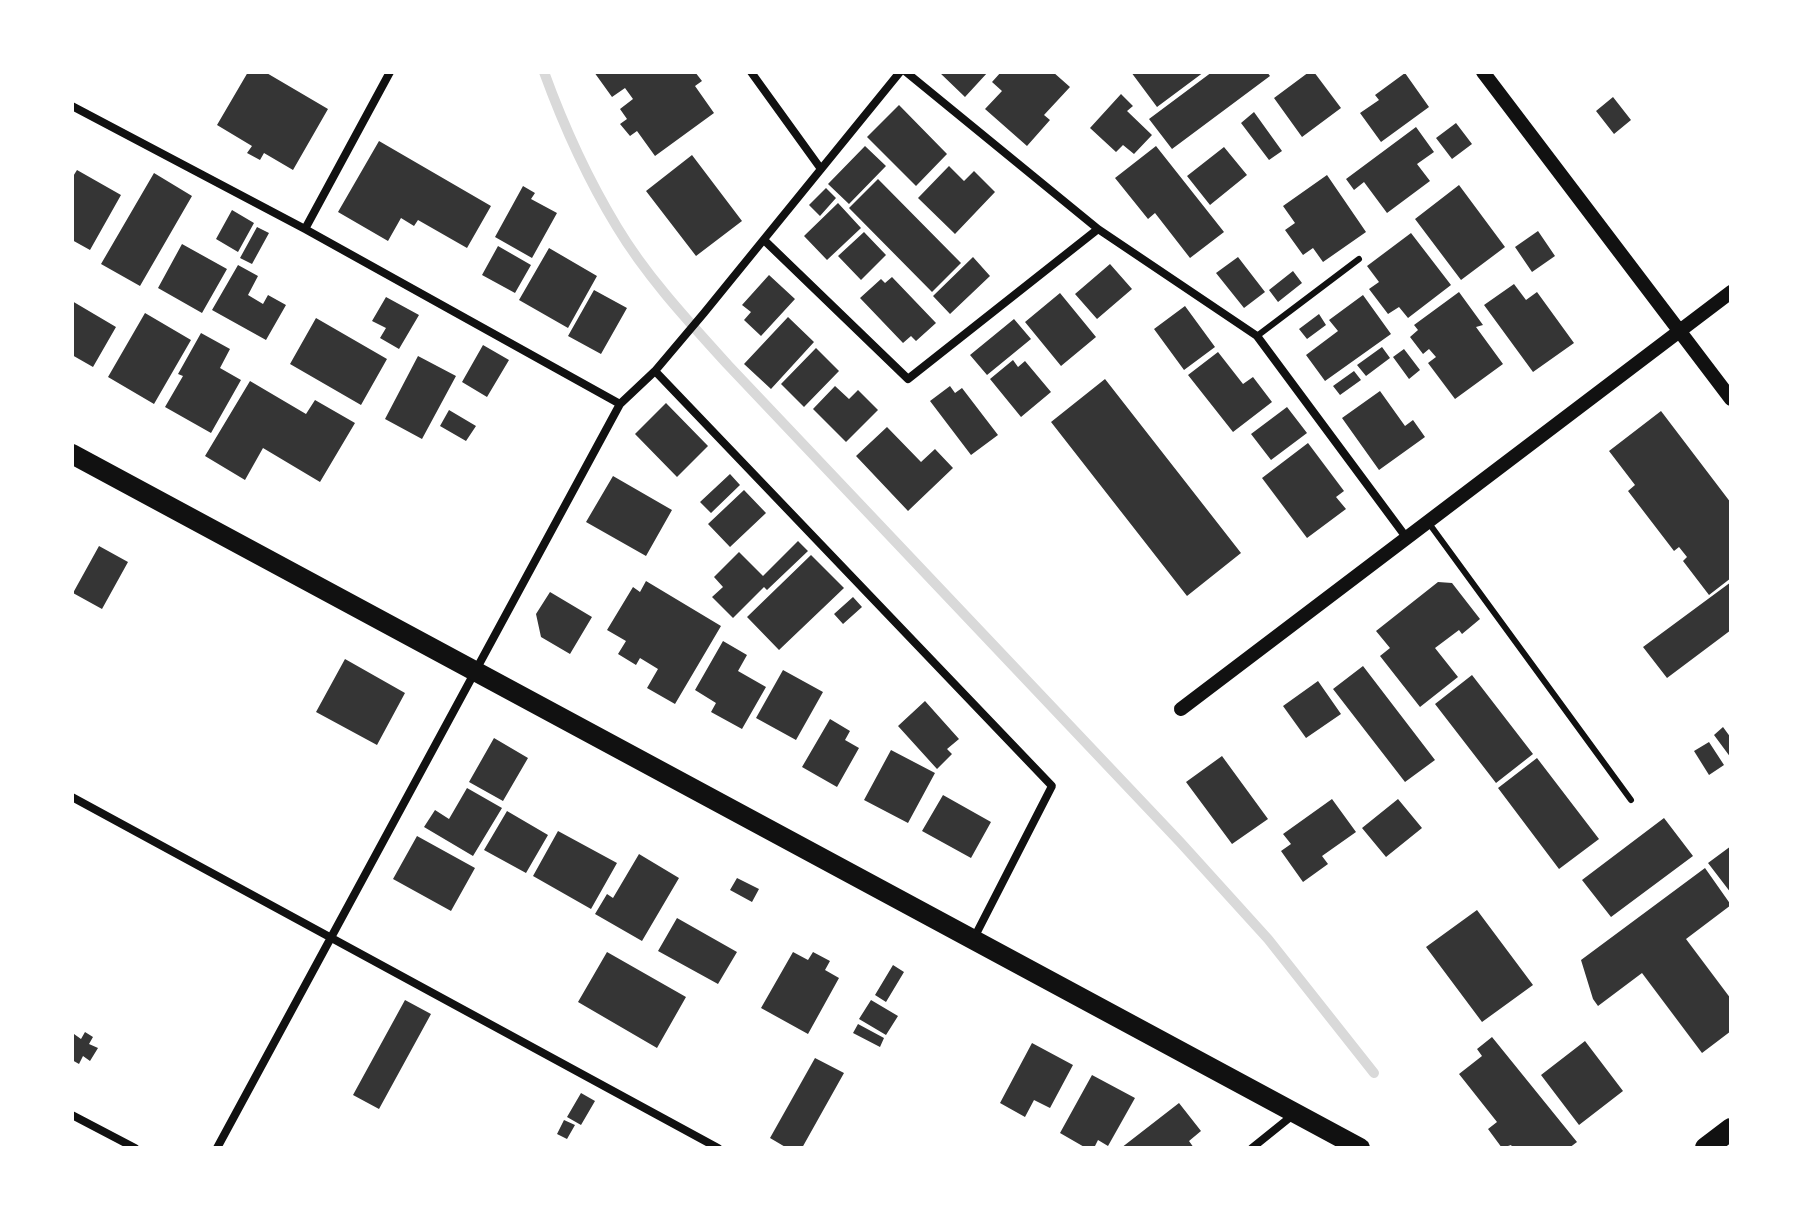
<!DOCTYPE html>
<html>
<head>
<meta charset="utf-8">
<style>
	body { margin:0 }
	#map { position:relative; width:1803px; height:1220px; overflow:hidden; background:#fff; font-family:"Nunito Sans",sans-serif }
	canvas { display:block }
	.frame { position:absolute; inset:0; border:74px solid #fff; pointer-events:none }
</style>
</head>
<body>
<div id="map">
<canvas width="1803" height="1220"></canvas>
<div class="frame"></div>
</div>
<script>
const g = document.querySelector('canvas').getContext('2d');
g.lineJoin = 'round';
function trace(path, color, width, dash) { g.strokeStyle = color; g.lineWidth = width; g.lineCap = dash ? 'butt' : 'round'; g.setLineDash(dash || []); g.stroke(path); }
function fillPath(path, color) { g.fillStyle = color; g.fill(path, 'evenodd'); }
trace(new Path2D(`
	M 544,72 C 564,127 586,176 617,227 C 647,277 689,322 728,365 L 1180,842 L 1268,939 L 1374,1073`), '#d9d9d9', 10);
fillPath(new Path2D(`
	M 248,72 L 265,72 L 328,109 L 293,170 L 264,153 L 260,160 L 247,153 L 252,146 L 217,125 Z
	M 594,72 L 695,72 L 702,81 L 695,86 L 714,113 L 655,156 L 637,131 L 630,136 L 620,124 L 627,119 L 620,109 L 633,99 L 625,88 L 612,97 Z
	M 939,72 L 988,72 L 965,97 Z
	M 1001,72 L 1053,72 L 1070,87 L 1044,115 L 1050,120 L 1027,146 L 985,109 L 1002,91 L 992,82 Z
	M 1131,72 L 1204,72 L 1157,107 Z
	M 1212,72 L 1267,72 L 1270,76 L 1172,149 L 1149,119 Z
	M 1309,72 L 1314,72 L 1341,108 L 1302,137 L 1274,98 Z
	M 1405,73 L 1429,107 L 1381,142 L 1360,113 L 1379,100 L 1375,95 Z
	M 1121,94 L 1133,106 L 1127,111 L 1152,135 L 1134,154 L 1123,145 L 1116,152 L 1090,128 Z
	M 1613,97 L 1631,120 L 1614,134 L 1596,111 Z
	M 899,105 L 947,154 L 916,186 L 867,137 Z
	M 1254,112 L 1282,151 L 1269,160 L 1241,123 Z
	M 1456,123 L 1472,144 L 1452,159 L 1436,138 Z
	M 1416,127 L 1434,152 L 1417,164 L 1430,181 L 1387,213 L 1364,182 L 1354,190 L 1346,179 Z
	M 379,141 L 491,206 L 467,248 L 418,220 L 414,226 L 401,218 L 388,241 L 338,212 Z
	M 865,146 L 886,166 L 849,204 L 828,184 Z
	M 1156,146 L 1224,232 L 1190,258 L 1155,213 L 1148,219 L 1115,178 Z
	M 1224,147 L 1247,175 L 1210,205 L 1187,176 Z
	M 692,155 L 742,221 L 696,256 L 646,191 Z
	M 949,166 L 964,181 L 974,171 L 995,192 L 955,234 L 918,198 Z
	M 77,170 L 121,195 L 90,250 L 72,240 L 72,178 Z
	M 154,173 L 192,196 L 140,286 L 101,264 Z
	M 1327,175 L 1366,232 L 1323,262 L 1313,248 L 1303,255 L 1285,230 L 1295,223 L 1283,206 Z
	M 878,179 L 961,263 L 932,292 L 849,208 Z
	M 1459,185 L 1505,247 L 1461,280 L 1415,219 Z
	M 523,186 L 535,193 L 531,199 L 557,213 L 532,258 L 495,237 Z
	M 826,188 L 836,198 L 820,216 L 809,205 Z
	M 838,203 L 861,228 L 827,260 L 804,236 Z
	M 232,210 L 254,223 L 238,252 L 216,239 Z
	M 257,227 L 269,233 L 252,264 L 240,258 Z
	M 1538,231 L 1555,256 L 1532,272 L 1515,247 Z
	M 864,232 L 886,255 L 861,280 L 838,256 Z
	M 1411,233 L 1451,285 L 1408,318 L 1399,307 L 1388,314 L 1369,289 L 1379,282 L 1367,266 Z
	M 182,244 L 227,269 L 202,313 L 158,288 Z
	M 498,246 L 531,265 L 515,293 L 482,275 Z
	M 549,248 L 597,276 L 568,328 L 519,300 Z
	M 973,257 L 990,276 L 950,314 L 933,296 Z
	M 1238,257 L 1265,292 L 1244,308 L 1216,273 Z
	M 1110,264 L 1132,289 L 1097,319 L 1075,294 Z
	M 238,265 L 258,276 L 248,295 L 263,304 L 268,295 L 286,305 L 266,340 L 212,310 Z
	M 1293,271 L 1302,283 L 1278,302 L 1269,290 Z
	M 769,275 L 795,299 L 761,336 L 744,320 L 751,312 L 742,305 Z
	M 892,277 L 936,323 L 916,341 L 911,336 L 903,343 L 860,298 L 881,279 L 885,283 Z
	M 1514,284 L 1526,300 L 1537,292 L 1574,343 L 1533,372 L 1484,305 Z
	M 594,290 L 627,308 L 601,354 L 568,336 Z
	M 1459,292 L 1483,325 L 1476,327 L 1503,364 L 1455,399 L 1428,363 L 1436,357 L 1429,349 L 1423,354 L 1410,337 L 1418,330 L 1414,325 Z
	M 1060,293 L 1096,337 L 1061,366 L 1025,322 Z
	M 1363,295 L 1391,334 L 1325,381 L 1306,355 L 1338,331 L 1329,320 Z
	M 386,297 L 419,315 L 399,349 L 380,338 L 386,328 L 372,321 Z
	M 72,301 L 116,327 L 93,367 L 72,355 Z
	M 1185,306 L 1215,347 L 1184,370 L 1154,329 Z
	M 145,313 L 191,340 L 154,404 L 108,377 Z
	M 1319,314 L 1326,325 L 1307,339 L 1299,329 Z
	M 788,317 L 814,342 L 771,389 L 744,364 Z
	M 316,318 L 387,359 L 361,405 L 290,364 Z
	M 1014,319 L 1031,339 L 987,375 L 970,355 Z
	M 201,333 L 230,349 L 220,368 L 241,380 L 211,433 L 165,407 L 183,376 L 178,374 Z
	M 483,345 L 509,360 L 487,397 L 462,382 Z
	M 1382,347 L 1390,358 L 1366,376 L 1357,365 Z
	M 816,348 L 839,371 L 804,407 L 781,384 Z
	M 1404,349 L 1420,370 L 1409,379 L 1393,357 Z
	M 1218,352 L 1243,384 L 1253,377 L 1272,402 L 1233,432 L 1188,375 Z
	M 418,356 L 456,376 L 422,439 L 385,419 Z
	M 1013,360 L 1018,367 L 1025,361 L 1051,392 L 1021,417 L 990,379 Z
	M 1354,371 L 1361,380 L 1340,395 L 1333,386 Z
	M 1105,379 L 1241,553 L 1187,596 L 1051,422 Z
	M 250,381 L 306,414 L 315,400 L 355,423 L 320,482 L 263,448 L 245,480 L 205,456 Z
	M 835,386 L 849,399 L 858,390 L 878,410 L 846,442 L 813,409 Z
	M 950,386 L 955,393 L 962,388 L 998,435 L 971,455 L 930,401 Z
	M 1380,391 L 1405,426 L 1413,420 L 1425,437 L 1379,470 L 1342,418 Z
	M 666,403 L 708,446 L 677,477 L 635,434 Z
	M 1287,407 L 1307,433 L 1271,460 L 1251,434 Z
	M 449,410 L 476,426 L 466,441 L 440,426 Z
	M 1661,411 L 1731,503 L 1731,578 L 1709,595 L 1683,561 L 1687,557 L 1679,547 L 1674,551 L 1628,491 L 1635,485 L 1609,451 Z
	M 887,427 L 921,462 L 935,449 L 953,468 L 908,511 L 856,456 Z
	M 1308,443 L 1344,491 L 1336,497 L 1346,509 L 1307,538 L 1262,478 Z
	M 730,474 L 740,485 L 711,513 L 700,502 Z
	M 613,476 L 672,510 L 646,556 L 586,522 Z
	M 744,490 L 766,513 L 730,547 L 708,524 Z
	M 798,541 L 808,551 L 767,590 L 764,587 L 733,618 L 712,597 L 723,587 L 714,577 L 739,552 L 763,576 Z
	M 99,546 L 128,562 L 102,609 L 73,593 Z
	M 811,555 L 844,588 L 779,650 L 747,617 Z
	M 646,581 L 721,626 L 675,704 L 647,688 L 658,669 L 640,658 L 636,665 L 618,654 L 626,641 L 607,630 L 633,587 L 640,592 Z
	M 1438,582 L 1452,583 L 1480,619 L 1462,634 L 1459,630 L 1435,648 L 1458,677 L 1420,707 L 1380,656 L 1390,648 L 1376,631 Z
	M 1731,582 L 1731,630 L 1667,678 L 1643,647 Z
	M 550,592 L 592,617 L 570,654 L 541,637 L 536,614 Z
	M 853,597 L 862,607 L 843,624 L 834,614 Z
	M 723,641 L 747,655 L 738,671 L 766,687 L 742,729 L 711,712 L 716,703 L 695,690 Z
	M 345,659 L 405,693 L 377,745 L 316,712 Z
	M 1363,666 L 1435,760 L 1405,782 L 1333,689 Z
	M 783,670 L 823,692 L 796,740 L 756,718 Z
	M 1472,675 L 1533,754 L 1496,783 L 1435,704 Z
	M 1318,681 L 1341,714 L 1306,738 L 1283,706 Z
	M 925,701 L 959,739 L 947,749 L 952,754 L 937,769 L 898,726 Z
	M 830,719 L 850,731 L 845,740 L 859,748 L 837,787 L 802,767 Z
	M 1723,727 L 1731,738 L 1731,758 L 1714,735 Z
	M 494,738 L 528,758 L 503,801 L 469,782 Z
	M 1709,742 L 1724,765 L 1709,775 L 1694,751 Z
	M 891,750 L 935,773 L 908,823 L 864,800 Z
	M 1222,756 L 1268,819 L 1232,844 L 1186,782 Z
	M 1537,758 L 1599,839 L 1559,869 L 1498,788 Z
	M 467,788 L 502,808 L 473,856 L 424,827 L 435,810 L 449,819 Z
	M 943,795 L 991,822 L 971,858 L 922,831 Z
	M 1332,799 L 1356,832 L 1322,856 L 1328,864 L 1303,882 L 1281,851 L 1291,844 L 1283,834 Z
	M 1398,799 L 1422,828 L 1386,857 L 1362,828 Z
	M 507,811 L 548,835 L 526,873 L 484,850 Z
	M 1664,818 L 1693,856 L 1611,917 L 1582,880 Z
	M 558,831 L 617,863 L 591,909 L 533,876 Z
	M 417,836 L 475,868 L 451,911 L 393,879 Z
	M 1731,846 L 1731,893 L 1708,863 Z
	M 639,854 L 679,878 L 642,941 L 595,914 L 607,894 L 613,898 Z
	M 1705,868 L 1731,905 L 1686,939 L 1731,999 L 1731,1031 L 1702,1053 L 1642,973 L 1598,1006 L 1593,999 L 1581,960 Z
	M 737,878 L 759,889 L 752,902 L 730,890 Z
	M 1477,910 L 1533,985 L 1482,1022 L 1426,947 Z
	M 677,918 L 737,952 L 718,984 L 658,951 Z
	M 607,952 L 686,997 L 657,1048 L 578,1002 Z
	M 793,952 L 808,960 L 813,952 L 830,961 L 825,970 L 839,978 L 808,1034 L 761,1008 Z
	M 893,965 L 904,972 L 886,1002 L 875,995 Z
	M 405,1000 L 431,1014 L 379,1109 L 353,1095 Z
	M 871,1000 L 898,1016 L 886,1035 L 859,1019 Z
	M 858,1024 L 884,1038 L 880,1047 L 853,1033 Z
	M 85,1032 L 93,1037 L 89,1044 L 98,1048 L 90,1061 L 83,1056 L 79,1064 L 72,1060 L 72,1038 L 74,1034 L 81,1039 Z
	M 1492,1037 L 1577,1142 L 1569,1148 L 1513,1148 L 1511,1145 L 1502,1148 L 1488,1129 L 1497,1122 L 1459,1074 L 1482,1056 L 1477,1049 Z
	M 1585,1041 L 1623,1091 L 1579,1125 L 1541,1075 Z
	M 1032,1043 L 1073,1065 L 1050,1108 L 1034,1100 L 1025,1117 L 1000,1103 Z
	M 815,1058 L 844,1073 L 802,1148 L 787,1148 L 770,1138 Z
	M 1092,1075 L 1135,1098 L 1108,1146 L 1098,1140 L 1094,1148 L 1086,1148 L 1060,1133 Z
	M 581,1093 L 595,1101 L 581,1125 L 567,1117 Z
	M 1179,1103 L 1201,1131 L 1189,1141 L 1194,1148 L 1121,1148 Z
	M 564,1120 L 575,1125 L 567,1139 L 557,1134 Z`), '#353535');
trace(new Path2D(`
	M 1257,336 L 1359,259
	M 1428,522 L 1631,800`), '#111', 6);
trace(new Path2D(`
	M 751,72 L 821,169
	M 906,72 L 1098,229 L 1257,336 L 1406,537
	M 72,106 L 305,229 L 620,404
	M 305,229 L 390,72
	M 764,240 L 908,379 L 1098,229
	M 655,371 L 1052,786 L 974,938
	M 72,797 L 718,1148
	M 72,1115 L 135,1148
	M 217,1148 L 620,404 L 655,371 L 704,313 L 900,72
	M 1252,1148 L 1293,1115`), '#111', 8);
trace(new Path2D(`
	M 1483,72 L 1731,399
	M 1181,709 L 1731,292`), '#111', 14);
trace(new Path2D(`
	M 72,454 L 1360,1148`), '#111', 20);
trace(new Path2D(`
	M 1706,1148 L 1731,1129`), '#111', 22);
</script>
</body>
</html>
